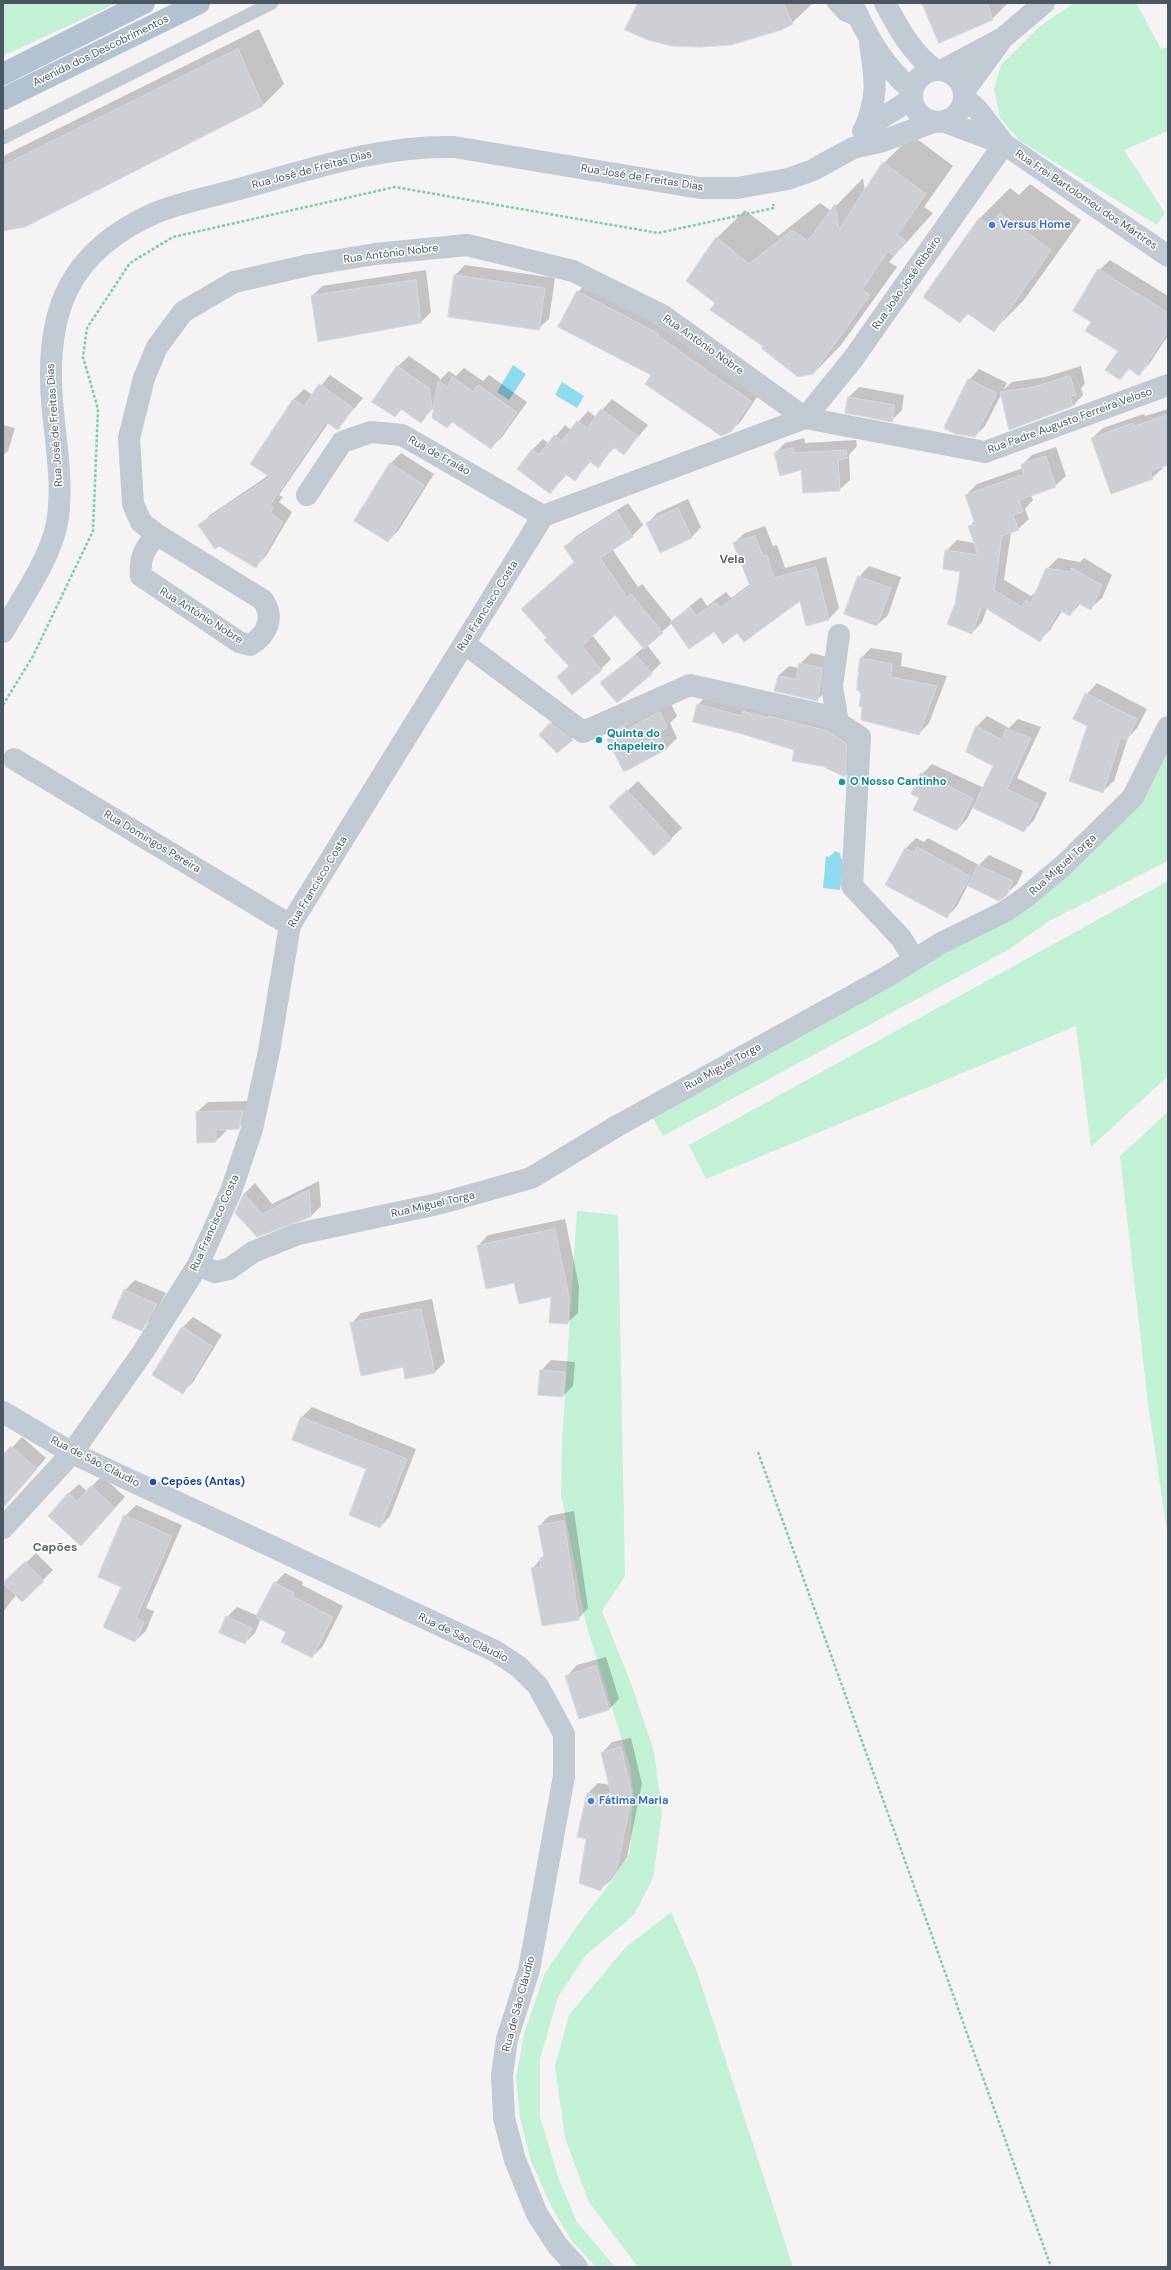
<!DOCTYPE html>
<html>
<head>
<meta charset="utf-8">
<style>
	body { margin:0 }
	#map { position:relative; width:1171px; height:2270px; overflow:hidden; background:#f5f3f3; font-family:"DM Sans",sans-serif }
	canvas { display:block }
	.frame { position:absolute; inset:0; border:4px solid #4a5661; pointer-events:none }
</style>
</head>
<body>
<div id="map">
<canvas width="1171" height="2270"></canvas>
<div class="frame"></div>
</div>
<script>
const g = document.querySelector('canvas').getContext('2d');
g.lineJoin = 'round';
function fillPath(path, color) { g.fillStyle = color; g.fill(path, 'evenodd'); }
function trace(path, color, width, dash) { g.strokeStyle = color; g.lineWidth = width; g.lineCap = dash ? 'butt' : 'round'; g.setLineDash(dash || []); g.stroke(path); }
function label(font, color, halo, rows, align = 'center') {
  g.font = font + ' "DM Sans",sans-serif'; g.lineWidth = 3; g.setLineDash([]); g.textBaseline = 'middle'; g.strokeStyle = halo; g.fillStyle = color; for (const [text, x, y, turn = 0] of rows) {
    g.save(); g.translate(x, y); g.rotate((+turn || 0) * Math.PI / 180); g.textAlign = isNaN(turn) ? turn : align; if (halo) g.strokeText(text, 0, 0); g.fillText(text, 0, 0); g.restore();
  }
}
fillPath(new Path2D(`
	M 3,3 L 117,3 L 3,56 Z
	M 1074,3 L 1136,3 L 1161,49 L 1168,47 L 1168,131 L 1124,150 L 1165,213 L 1157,225 L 1020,141 L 1000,118 L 994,89 L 1001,65 L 1040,26 Z
	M 1168,741 L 1168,861 L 1049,921 L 1008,950 L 663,1136 L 651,1115 L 1031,905 Z
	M 1168,881 L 1168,1076 L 1091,1147 L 1076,1026 L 706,1179 L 689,1145 Z
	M 1168,1112 L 1168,1538 L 1148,1403 L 1120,1156 Z
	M 577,1211 L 618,1215 L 625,1576 L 602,1611 L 632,1686 L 654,1751 L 662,1813 L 653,1878 L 634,1915 L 586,1955 L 558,1997 L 540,2059 L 540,2117 L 560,2182 L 577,2222 L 615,2267 L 596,2267 L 571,2240 L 552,2208 L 531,2161 L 520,2118 L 516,2077 L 525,2031 L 545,1973 L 579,1923 L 605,1890 L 630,1852 L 633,1792 L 630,1766 L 586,1624 L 561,1493 L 562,1441 Z
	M 671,1912 L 697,1972 L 793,2267 L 638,2267 L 589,2202 L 565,2138 L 555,2066 L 569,2015 L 625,1948 Z`), '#c3f1d5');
fillPath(new Path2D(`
	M 513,365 L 526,374 L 509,400 L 497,392 Z
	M 562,382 L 584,396 L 577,408 L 555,395 Z
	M 835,851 L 840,853 L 841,859 L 844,859 L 840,890 L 823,888 L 826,856 L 829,857 Z`), '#90daee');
fillPath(new Path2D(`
	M 639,3 L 813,3 L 792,23 Z
	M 923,3 L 1008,3 L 992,19 Z
	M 259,29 L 284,84 L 263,105 L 24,226 L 3,230 L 3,156 Z
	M 912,135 L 953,166 L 924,207 L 933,213 L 889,262 L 897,267 L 841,345 L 813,374 L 765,346 L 717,303 L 717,238 L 745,210 L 778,236 L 820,203 L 831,211 L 863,178 L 865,192 L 884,163 Z
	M 1030,184 L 1081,220 L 1024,300 L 994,330 L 969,313 L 960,322 L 924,297 L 980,218 L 1010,188 L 1019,195 Z
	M 1110,260 L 1168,296 L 1168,338 L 1167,337 L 1149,364 L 1139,374 L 1130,368 L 1120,379 L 1119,351 L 1092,322 L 1099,270 Z
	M 465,265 L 555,278 L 549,319 L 538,329 L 455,275 Z
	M 426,270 L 431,312 L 421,322 L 312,296 L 322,286 Z
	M 588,281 L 761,391 L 741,421 L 730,432 L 652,374 L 578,292 Z
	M 409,356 L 439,377 L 440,380 L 449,371 L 456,376 L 464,368 L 483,381 L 489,375 L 527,402 L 502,437 L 491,448 L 453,421 L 447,427 L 435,406 L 421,422 L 402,409 L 395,416 L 374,402 L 398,366 Z
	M 1081,366 L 1085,384 L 1081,388 L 1083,395 L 1073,406 L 1002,393 L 985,426 L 975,436 L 969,380 L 979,369 L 1007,383 L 1003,390 L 1012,382 L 1045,377 Z
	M 330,375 L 363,398 L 338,428 L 329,422 L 279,495 L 283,497 L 279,502 L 292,512 L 266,556 L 256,567 L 200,525 L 210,515 L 269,475 L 252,464 L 294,399 L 304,389 L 313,395 Z
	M 859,387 L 904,395 L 902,410 L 891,421 L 846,412 L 849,397 Z
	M 612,399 L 648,425 L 624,454 L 615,447 L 598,466 L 591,461 L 575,480 L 567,474 L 550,493 L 532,450 L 543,439 L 549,444 L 565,425 L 571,430 L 588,411 L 596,417 Z
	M 1168,409 L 1168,464 L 1162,466 L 1163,468 L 1152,478 L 1092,438 L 1103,428 L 1144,414 L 1145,416 Z
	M 3,425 L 15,428 L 8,451 L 3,455 Z
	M 804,438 L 805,443 L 856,440 L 857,446 L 849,455 L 850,480 L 839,490 L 775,453 L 785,443 Z
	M 1056,447 L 1066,476 L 1055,486 L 1031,495 L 1033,500 L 1025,509 L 1029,519 L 1018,529 L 1011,532 L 1004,580 L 1031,596 L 1038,590 L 1047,569 L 1058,558 L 1080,562 L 1084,558 L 1112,575 L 1102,598 L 1091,608 L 1081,603 L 1070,615 L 1062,611 L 1050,630 L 1040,640 L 987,608 L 982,622 L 972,633 L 956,604 L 961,571 L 946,551 L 957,540 L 975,543 L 969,527 L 975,520 L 966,495 L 977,484 L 1023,468 L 1022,465 L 1032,455 Z
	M 401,453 L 434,474 L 398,531 L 388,541 L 355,520 L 391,463 Z
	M 688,499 L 701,527 L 691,538 L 647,524 L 657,513 Z
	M 628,503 L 643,525 L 632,536 L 612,549 L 638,587 L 642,584 L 672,621 L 701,597 L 707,606 L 726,592 L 731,598 L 750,584 L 734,543 L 745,533 L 765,526 L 773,546 L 777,545 L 785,568 L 826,557 L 839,608 L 829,619 L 800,599 L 738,632 L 714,630 L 672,623 L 647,645 L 661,663 L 651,673 L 602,683 L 644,647 L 615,613 L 592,635 L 611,659 L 601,669 L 558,677 L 569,666 L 523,609 L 575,562 L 565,547 L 575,537 Z
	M 869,566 L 901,577 L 888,615 L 877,625 L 859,577 Z
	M 871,648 L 902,653 L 901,666 L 947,676 L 929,723 L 919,734 L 862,693 L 861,658 Z
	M 811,653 L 832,658 L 828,689 L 817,700 L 776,690 L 778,676 L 789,666 L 799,668 L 800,664 Z
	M 1097,683 L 1147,709 L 1137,728 L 1128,738 L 1114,781 L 1103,791 L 1088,726 L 1087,694 Z
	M 708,694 L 857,733 L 855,766 L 845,776 L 795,749 L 698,705 Z
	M 670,702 L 677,716 L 670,723 L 677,738 L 667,748 L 624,770 L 608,740 L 619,729 Z
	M 561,714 L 582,729 L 557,751 L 551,724 Z
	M 987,716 L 1009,728 L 1018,719 L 1041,727 L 1017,778 L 1047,793 L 1034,820 L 1024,831 L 973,807 L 967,819 L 957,830 L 920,797 L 922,774 L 932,764 L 984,788 L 995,765 L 976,727 Z
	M 638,781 L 682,828 L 654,855 L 621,797 Z
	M 916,838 L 924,842 L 928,838 L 979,865 L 989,855 L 1023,871 L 1017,884 L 1006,894 L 968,885 L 957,906 L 947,917 L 905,849 Z
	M 253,1101 L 249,1118 L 238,1128 L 226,1128 L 226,1131 L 216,1141 L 197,1112 L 208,1102 Z
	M 319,1181 L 321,1206 L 311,1216 L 257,1236 L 236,1212 L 245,1193 L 255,1183 L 272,1204 Z
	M 565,1219 L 579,1286 L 578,1313 L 567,1323 L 552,1296 L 515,1282 L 487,1288 L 478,1246 L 488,1235 Z
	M 135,1280 L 166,1293 L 152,1319 L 141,1329 L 125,1290 Z
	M 432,1299 L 445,1362 L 435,1372 L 403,1366 L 351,1324 L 361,1313 Z
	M 193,1317 L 222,1335 L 193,1382 L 183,1392 L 182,1328 Z
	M 551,1360 L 575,1362 L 573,1386 L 563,1396 L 541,1371 Z
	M 312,1407 L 416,1449 L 390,1516 L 380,1527 L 368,1469 L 301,1418 Z
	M 22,1437 L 46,1458 L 20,1488 L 3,1492 L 3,1457 Z
	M 102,1476 L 125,1497 L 91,1534 L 68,1494 L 79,1484 L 87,1491 Z
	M 136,1505 L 182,1525 L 146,1608 L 154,1611 L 146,1631 L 135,1641 L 122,1586 L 99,1576 L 125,1516 Z
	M 574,1511 L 588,1608 L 578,1619 L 532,1569 L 544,1555 L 539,1526 L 549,1516 Z
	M 36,1553 L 53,1570 L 22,1601 L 16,1595 L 3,1612 L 3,1585 Z
	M 285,1573 L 303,1582 L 302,1585 L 343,1606 L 323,1646 L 312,1657 L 288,1632 L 261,1618 L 255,1633 L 245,1643 L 227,1617 L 237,1607 L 258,1616 L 275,1583 Z
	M 606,1657 L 619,1699 L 609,1709 L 580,1718 L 567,1676 L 577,1665 Z
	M 631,1738 L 642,1784 L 627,1857 L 611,1880 L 600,1890 L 587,1839 L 578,1837 L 588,1793 L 598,1783 L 610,1785 L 602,1753 L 612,1742 Z`), '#0003');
const building = new Path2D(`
	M 638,3 L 783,3 L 793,24 L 781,30 L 731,45 L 700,47 L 672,46 L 648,40 L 625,30 Z
	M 922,3 L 987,3 L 993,20 L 939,43 Z
	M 238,49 L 263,106 L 25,227 L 3,231 L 3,166 Z
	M 883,162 L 926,194 L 897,235 L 906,241 L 894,256 L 888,251 L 862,290 L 870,295 L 813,374 L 798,377 L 761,348 L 764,347 L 710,310 L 715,303 L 686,281 L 716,237 L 749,264 L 792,230 L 808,241 L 835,204 L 839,229 Z
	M 1000,213 L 1051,250 L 994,332 L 967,313 L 960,323 L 923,297 L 979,218 L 991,226 Z
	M 1098,269 L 1168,313 L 1168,331 L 1139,376 L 1128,368 L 1120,380 L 1105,370 L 1118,351 L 1085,331 L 1091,322 L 1073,311 Z
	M 454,275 L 545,288 L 539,330 L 448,317 Z
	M 416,280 L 421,323 L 318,342 L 311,296 Z
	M 577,291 L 659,334 L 658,336 L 751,401 L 731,432 L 721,436 L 645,384 L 651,375 L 558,327 Z
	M 397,366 L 429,388 L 432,408 L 421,423 L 401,409 L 395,417 L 372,402 Z
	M 1070,376 L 1076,395 L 1070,396 L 1073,406 L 1009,430 L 1000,392 L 1034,387 Z
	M 453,377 L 473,392 L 478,385 L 517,412 L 491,449 L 452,422 L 447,428 L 432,418 L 438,381 L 447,387 Z
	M 968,379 L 997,393 L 975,437 L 955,434 L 944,428 Z
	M 319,384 L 353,408 L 338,430 L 326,422 L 270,505 L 273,508 L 270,513 L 283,522 L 256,568 L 219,546 L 215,549 L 198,525 L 270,477 L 250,464 L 293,399 L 304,406 Z
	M 848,397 L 895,405 L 892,422 L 845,413 Z
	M 601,409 L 638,436 L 624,455 L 613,447 L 598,468 L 589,461 L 575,481 L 565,474 L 550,494 L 517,469 L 532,449 L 539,455 L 554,435 L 562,441 L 577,421 L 587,428 Z
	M 1168,415 L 1168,465 L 1150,471 L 1153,479 L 1111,494 L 1091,438 L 1133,423 L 1134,426 Z
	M 793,448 L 795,453 L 846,450 L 847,458 L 838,460 L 840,491 L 803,493 L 801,470 L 780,476 L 774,453 Z
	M 1046,456 L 1056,487 L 1019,500 L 1023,512 L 1013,515 L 1019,530 L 1002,536 L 994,590 L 1022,607 L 1026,600 L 1031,603 L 1046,568 L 1070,572 L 1072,568 L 1102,585 L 1091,610 L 1077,603 L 1070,616 L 1059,610 L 1040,642 L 982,606 L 972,634 L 947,624 L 955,604 L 960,572 L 943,569 L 945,550 L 978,555 L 968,526 L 975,524 L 965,495 L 1024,474 L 1021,465 Z
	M 390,463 L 424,485 L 388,542 L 354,521 Z
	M 678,508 L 692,538 L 660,553 L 646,523 Z
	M 617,512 L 633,537 L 600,558 L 627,597 L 631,594 L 663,633 L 644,649 L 615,615 L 582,646 L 602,670 L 572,695 L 557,677 L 569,666 L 544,640 L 547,638 L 521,609 L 574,562 L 564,547 Z
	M 755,536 L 763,556 L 767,555 L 774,578 L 816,567 L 829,620 L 806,626 L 800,601 L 744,642 L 737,633 L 723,644 L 714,632 L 689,649 L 670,622 L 690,607 L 696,616 L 716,602 L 720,608 L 750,586 L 733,543 Z
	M 858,576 L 891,588 L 877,626 L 844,614 Z
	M 636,655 L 652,674 L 617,703 L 600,683 Z
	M 860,658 L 892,664 L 891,677 L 937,686 L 919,735 L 861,720 L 862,707 L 859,706 L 861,693 L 857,690 Z
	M 799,663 L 822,668 L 818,701 L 774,691 L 778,676 L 796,679 Z
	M 1086,693 L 1137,719 L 1127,740 L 1121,737 L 1103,793 L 1069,781 L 1087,726 L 1073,719 Z
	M 697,704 L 742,716 L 742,711 L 769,718 L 769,716 L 828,731 L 847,744 L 845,777 L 822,766 L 792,761 L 794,750 L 739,733 L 693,722 Z
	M 660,712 L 667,727 L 658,732 L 667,749 L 624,772 L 607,740 Z
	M 550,723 L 573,740 L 557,753 L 539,735 Z
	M 976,726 L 1002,740 L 1006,729 L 1031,738 L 1007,789 L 1038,804 L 1024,832 L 973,808 L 993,766 L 966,752 Z
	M 921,773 L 973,798 L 957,831 L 913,810 L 919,798 L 911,794 Z
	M 627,790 L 672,839 L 654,856 L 609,807 Z
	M 917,847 L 970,876 L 947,918 L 885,885 L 905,848 L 914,853 Z
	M 978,865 L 1013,881 L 1007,895 L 999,901 L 968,886 Z
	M 243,1111 L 239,1129 L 216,1130 L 216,1142 L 197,1143 L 196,1112 Z
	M 309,1190 L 311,1217 L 257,1237 L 235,1213 L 244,1193 L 262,1214 Z
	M 555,1229 L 569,1297 L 568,1324 L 549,1323 L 551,1297 L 519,1304 L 514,1283 L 486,1289 L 477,1246 Z
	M 124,1290 L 157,1304 L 142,1331 L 112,1318 Z
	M 421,1309 L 435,1373 L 405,1379 L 403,1367 L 361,1376 L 350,1323 Z
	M 182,1327 L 212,1346 L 183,1394 L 152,1375 Z
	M 540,1370 L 565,1372 L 563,1397 L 538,1395 Z
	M 301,1417 L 407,1459 L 380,1528 L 349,1515 L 366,1469 L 292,1440 Z
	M 11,1446 L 37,1469 L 3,1508 L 3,1455 Z
	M 91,1486 L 115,1508 L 81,1546 L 48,1516 L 68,1493 L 77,1501 Z
	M 124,1515 L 172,1536 L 136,1618 L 144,1622 L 135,1642 L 103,1627 L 121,1587 L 98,1577 Z
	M 564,1521 L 579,1620 L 542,1626 L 531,1568 L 541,1567 L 540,1558 L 544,1557 L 538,1526 Z
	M 25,1562 L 44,1581 L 22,1602 L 3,1583 Z
	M 274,1582 L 294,1593 L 292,1596 L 333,1617 L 312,1658 L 281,1642 L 286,1632 L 256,1617 Z
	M 226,1616 L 252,1628 L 245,1644 L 219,1633 Z
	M 596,1666 L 609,1710 L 579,1719 L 565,1676 Z
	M 621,1747 L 632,1795 L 617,1868 L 600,1891 L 579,1883 L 586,1839 L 577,1837 L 587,1793 L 612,1798 L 601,1753 Z`);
fillPath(building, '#cdcfd5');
trace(building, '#d7d9de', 1);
trace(new Path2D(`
	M 3,705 L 33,656 L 93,531 L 98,409 L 83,357 L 87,328 L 130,263 L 173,237 L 395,187 L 658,233 L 774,208 L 773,204
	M 758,1452 L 1051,2267`), '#7ad0a6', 2.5, [3, 2]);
trace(new Path2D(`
	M 833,3 L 843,14 L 861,22
	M 3,138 L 272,3`), '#c1cad2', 13);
trace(new Path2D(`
	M 943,70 L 1003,38 L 1044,3
	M 964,91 L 1000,42
	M 805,418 L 853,359 L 1004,144
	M 307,495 L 342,442 L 371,432 L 402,435 L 543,516
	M 156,534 L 263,600 C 275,618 267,635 250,645 L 239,642 L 141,576 C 139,557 145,549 156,534 L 141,522 L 133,504 L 129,438 L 144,378 L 157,347 L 183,312 L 234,282 L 309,265 L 375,254 L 467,245 L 573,271 L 662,315 L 805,418 L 985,452 L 1168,385
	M 465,644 L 583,732 L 690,685 L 828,716 L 860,737 L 852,886 L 901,938 L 914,959
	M 838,723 L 832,686 L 839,635
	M 14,759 L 290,925
	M 198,1265 L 215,1272 L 229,1269 L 253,1252 L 298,1234 L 442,1203 L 531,1178 L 617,1126 L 888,976 L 941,943 L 1004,912 L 1026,897 L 1064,865 L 1133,797 L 1168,727
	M 3,1528 L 72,1453 L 143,1352 L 198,1265 L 231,1191 L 252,1129 L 269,1051 L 290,925 L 543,516 L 805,418`), '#c1cad2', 22);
trace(new Path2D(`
	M 852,3 C 867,36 884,67 912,90
	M 885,3 C 899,29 911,52 935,70
	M912 96a26 26 0 1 1 52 0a26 26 0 1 1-52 0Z
	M 965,98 L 977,109 L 1004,144
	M 945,122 L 1004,144 L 1168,256
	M 865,128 C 879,93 875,79 870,43
	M 863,131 L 865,128 L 912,99
	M 3,632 C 21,599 50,560 57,523 C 64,484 55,440 52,401 C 45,311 69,251 155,213 C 181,202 211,197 239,189 C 309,170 380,145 454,147 L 700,188 L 737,188 L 788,179 L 813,170 L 853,148 L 883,141 L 933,122
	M 3,1412 L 72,1453 L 495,1651 L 519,1667 L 538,1686 L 564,1734 L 564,1776 L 529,1970 L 507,2039 L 502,2075 L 504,2118 L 515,2160 L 537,2214 L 557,2245 L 577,2267`), '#c1cbd6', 22);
trace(new Path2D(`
	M 3,74 L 144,3
	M 3,99 L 199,3`), '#b3c2d1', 22);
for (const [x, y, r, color] of [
	[992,225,4,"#3f7fe0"],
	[599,740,4,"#0f9aa8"],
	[842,782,4,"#0f9aa8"],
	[153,1482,4,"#1a4fb4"],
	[591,1801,4,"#3f7fe0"]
]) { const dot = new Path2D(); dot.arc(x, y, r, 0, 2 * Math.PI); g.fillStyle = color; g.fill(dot); trace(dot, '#fff', 1.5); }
label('11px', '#4a5661', '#fff', [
	["Avenida dos Descobrimentos",101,51,-26],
	["Rua José de Freitas Dias",312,170,-15],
	["Rua José de Freitas Dias",642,178,9],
	["Rua Frei Bartolomeu dos Mártires",1086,200,34],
	["Rua António Nobre",391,254,-7],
	["Rua João José Ribeiro",907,283,-55],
	["Rua António Nobre",703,345,35],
	["Rua Padre Augusto Ferreira Veloso",1070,421,-20],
	["Rua José de Freitas Dias",55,425,-94],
	["Rua de Fraião",439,456,29],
	["Rua Francisco Costa",488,606,-58],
	["Rua António Nobre",201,616,32],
	["Rua Domingos Pereira",152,842,31],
	["Rua Miguel Torga",1063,865,-42],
	["Rua Francisco Costa",318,882,-59],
	["Rua Miguel Torga",723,1067,-29],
	["Rua Miguel Torga",433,1205,-13],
	["Rua Francisco Costa",215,1223,-66],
	["Rua de São Cláudio",95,1462,27],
	["Rua de São Cláudio",463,1638,26],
	["Rua de São Cláudio",519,2004,-75]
]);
label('bold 11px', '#366cbe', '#fff', [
	["Versus Home",1000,225],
	["Fátima Maria",599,1801]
], 'left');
label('bold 11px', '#0d838f', '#fff', [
	["Quinta do",607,734],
	["chapeleiro",607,747],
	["O Nosso Cantinho",850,782]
], 'left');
label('bold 11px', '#164399', '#fff', [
	["Cepões (Antas)",161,1482]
], 'left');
label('bold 12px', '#5f6368', '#fff', [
	["Vela",732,560],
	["Capões",55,1548]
]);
</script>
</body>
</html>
